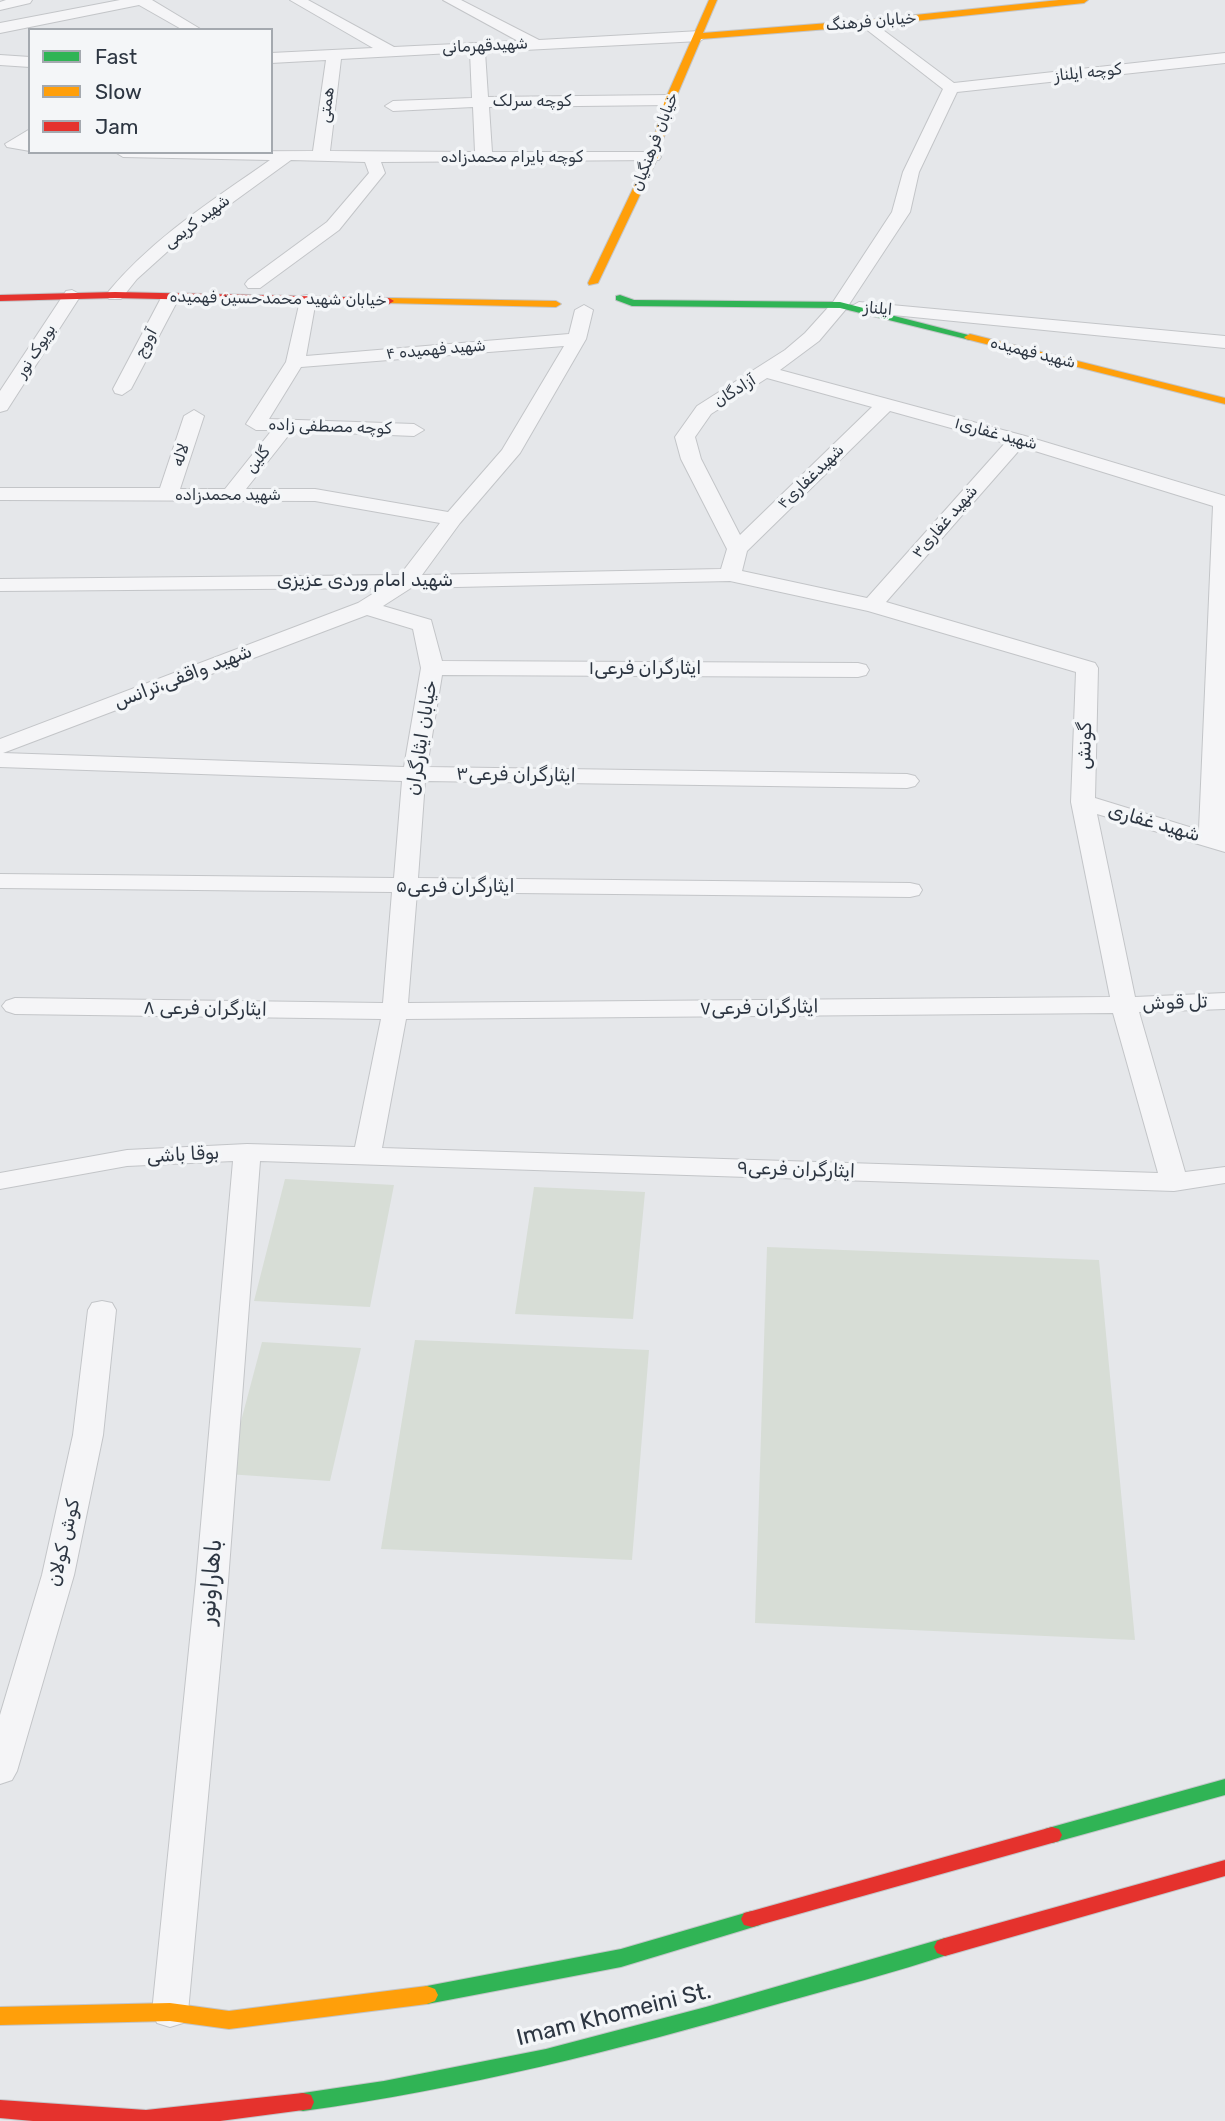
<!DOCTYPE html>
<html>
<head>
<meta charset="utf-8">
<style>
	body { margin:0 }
	#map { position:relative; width:1225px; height:2121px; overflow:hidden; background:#e5e7ea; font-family:Rubik,sans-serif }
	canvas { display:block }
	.legend { position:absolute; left:28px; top:28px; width:245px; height:126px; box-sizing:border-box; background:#f4f6f8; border:2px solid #a4a9af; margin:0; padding:9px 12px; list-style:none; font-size:21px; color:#2d3642 }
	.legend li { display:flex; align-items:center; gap:14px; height:35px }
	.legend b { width:35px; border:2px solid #a4a9af }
</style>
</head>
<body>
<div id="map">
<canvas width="1225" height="2121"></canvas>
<ul class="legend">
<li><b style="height:9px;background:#30b455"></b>Fast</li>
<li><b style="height:9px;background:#ff9f0a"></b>Slow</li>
<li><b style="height:9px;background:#e5322d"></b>Jam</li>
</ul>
</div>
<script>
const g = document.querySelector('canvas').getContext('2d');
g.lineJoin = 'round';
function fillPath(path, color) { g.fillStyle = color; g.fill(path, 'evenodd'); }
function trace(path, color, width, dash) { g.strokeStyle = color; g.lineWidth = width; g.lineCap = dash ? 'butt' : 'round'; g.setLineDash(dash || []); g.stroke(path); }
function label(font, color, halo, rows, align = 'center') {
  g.font = font + ' Rubik,"Noto Naskh Arabic",sans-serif'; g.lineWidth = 7; g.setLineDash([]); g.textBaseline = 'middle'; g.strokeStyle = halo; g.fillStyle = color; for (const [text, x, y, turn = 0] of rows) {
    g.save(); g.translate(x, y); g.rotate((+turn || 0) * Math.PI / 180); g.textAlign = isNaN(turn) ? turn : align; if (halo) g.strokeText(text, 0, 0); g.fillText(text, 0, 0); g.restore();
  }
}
fillPath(new Path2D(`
	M 285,1179 L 394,1185 L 370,1307 L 254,1301 Z
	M 534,1187 L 645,1192 L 633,1319 L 515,1314 Z
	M 767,1247 L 1099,1260 L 1135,1640 L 755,1623 Z
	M 415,1340 L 649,1350 L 632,1560 L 381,1549 Z
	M 262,1342 L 361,1348 L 330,1481 L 227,1474 Z`), '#d7ddd6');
const street = new Path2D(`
	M 6,0 L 32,0 L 30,3 L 0,10 L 0,2 Z
	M 120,0 L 152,0 L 202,30 L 183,30 L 139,5 L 0,33 L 0,23 Z
	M 290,0 L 308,0 L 394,47 L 518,41 L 443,0 L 461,0 L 539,40 L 700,31 L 708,36 L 700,41 L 485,52 L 488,97 L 670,95 L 678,100 L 670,105 L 489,107 L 492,152 L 653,152 L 659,154 L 661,157 L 659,160 L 381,162 L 385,173 L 339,230 L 260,288 L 248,288 L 245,284 L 248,280 L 327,222 L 369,173 L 365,162 L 291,160 L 178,242 L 137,279 L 121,299 L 109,299 L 106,295 L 109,291 C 154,237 213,200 270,160 L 123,157 L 115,152 L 313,151 L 326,60 L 271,63 L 271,53 L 373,48 ZM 470,52 L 472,98 L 393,101 L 385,106 L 393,111 L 473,107 L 475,152 L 330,151 L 341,59 Z
	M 867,18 L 954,83 L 1225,53 L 1225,63 L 957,92 L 919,172 L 910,212 L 846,309 L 819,341 L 780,370 L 1025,436 L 1225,496 L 1225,852 L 1097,814 L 1135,997 L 1225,993 L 1225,1009 L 1139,1012 L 1185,1172 L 1225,1167 L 1225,1183 L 1174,1191 L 260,1161 L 228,1581 L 188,2012 L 183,2023 L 170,2027 L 157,2023 L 152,2012 L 196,1581 L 233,1161 L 127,1166 L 0,1189 L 0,1173 L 127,1150 L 247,1144 L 355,1147 L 381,1019 L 15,1014 L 6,1011 L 2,1006 L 6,1001 L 15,998 L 383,1003 L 392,892 L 0,888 L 0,874 L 394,878 L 402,781 L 0,767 L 0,739 L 358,603 L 382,588 L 0,591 L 0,579 L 400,575 L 440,523 L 315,501 L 0,500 L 0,488 L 160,488 L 184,416 L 194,410 L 204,416 L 180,489 L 225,489 L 272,430 L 256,430 L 246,424 L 286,362 L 301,296 L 307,295 L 316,300 L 306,356 L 569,334 L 575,310 L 584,305 L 593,310 L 586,339 L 520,453 L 460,523 L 422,575 L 721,569 L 727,549 L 681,459 L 675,437 L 697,406 L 785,350 L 805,333 L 833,302 L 892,212 L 903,172 L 943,89 L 862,26 L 859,23 ZM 564,346 L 502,450 L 448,512 L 315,489 L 246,489 L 292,431 L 414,436 L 424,430 L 414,424 L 269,419 L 301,367 ZM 767,378 L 872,407 L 740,535 L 701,459 L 695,437 L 711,414 ZM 890,411 L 1005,443 L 867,598 L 742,571 L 747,551 ZM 1022,447 L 1213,506 L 1199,830 L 1095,798 L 1098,668 L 1095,663 L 886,602 ZM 730,581 L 868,611 L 1076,672 L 1071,802 L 1110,997 L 408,1003 L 417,892 L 910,897 L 919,895 L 922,890 L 919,885 L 910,883 L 418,878 L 425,781 L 907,788 L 915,786 L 919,781 L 915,776 L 907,774 L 427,767 L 442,675 L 858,677 L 866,675 L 869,670 L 866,665 L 858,663 L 442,661 L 431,620 L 383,606 L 411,588 ZM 367,615 L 413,629 L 421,668 L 404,767 L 3,753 ZM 1113,1013 L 1158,1173 L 382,1148 L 406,1019 Z
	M 0,55 L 30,57 L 30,67 L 0,65 Z
	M 30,129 L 30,151 L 7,147 L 5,144 Z
	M 72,290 L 81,295 L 7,410 L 0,412 L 0,391 L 66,291 Z
	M 170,293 L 179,298 L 131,389 L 122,395 L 115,393 L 113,389 L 161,298 Z
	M 859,302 L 1225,336 L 1225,348 L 853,311 L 850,307 Z
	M 102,1301 L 112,1303 L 116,1310 L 103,1435 L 74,1575 L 17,1771 L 12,1780 L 0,1784 L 0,1715 L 42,1575 L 73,1435 L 88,1310 L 92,1303 Z`);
const fast = new Path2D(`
	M 620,295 L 634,300 L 840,302 L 976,337 L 970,340 L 840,308 L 632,306 L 616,300 L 616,296 Z
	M 1225,1779 L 1225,1795 L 1052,1843 L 1045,1841 L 1042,1835 L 1045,1829 L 1052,1827 Z
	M 752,1911 L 760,1913 L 763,1919 L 760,1925 L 621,1967 L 427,2004 L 419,2001 L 416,1995 L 419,1989 L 427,1986 L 621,1949 Z
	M 945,1938 L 953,1941 L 956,1947 L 953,1953 C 894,1973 834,1988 774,2005 C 619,2050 463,2089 303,2111 L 295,2109 L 292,2102 L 295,2095 L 303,2093 L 384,2081 L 546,2049 L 706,2007 Z`);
const slow = new Path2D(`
	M 709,0 L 717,0 L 703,33 L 867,20 L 1059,0 L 1088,0 L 1084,3 L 867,26 L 701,39 L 675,100 L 658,157 L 598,283 L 589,285 L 588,283 L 648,157 L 665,100 Z
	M 389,298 L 556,301 L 561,304 L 556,307 L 385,303 L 384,301 Z
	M 970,334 L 1225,398 L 1225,404 L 966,339 L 964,337 Z
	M 427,1986 L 435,1989 L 438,1995 L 435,2001 L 427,2004 L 229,2029 L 170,2021 L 0,2025 L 0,2007 L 170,2003 L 229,2011 Z`);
const jam = new Path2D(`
	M 115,292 L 389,298 L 394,301 L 389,304 L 115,298 L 0,301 L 0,295 Z
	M 1052,1827 L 1059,1829 L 1062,1835 L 1059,1841 L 752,1927 L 744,1925 L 741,1919 L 744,1913 L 752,1911 Z
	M 1225,1860 L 1225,1876 L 945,1956 L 937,1953 L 934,1947 L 937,1941 L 945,1938 Z
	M 303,2093 L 311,2095 L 314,2102 L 311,2109 L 220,2121 L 33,2121 L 0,2118 L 0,2100 L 146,2110 Z`);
trace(street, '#c3c5c8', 2);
trace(fast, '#c3c5c8', 2);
trace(slow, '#c3c5c8', 2);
trace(jam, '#c3c5c8', 2);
fillPath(street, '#f5f5f7');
fillPath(fast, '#30b455');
fillPath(slow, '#ff9f0a');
fillPath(jam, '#e5322d');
label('16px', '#2d3642', '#f4f6f8', [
	["خیابان فرهنگ",871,22,-5],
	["شهیدقهرمانی",485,46,-3],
	["کوچه ایلناز",1088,73,-6],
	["کوچه سرلک",532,101],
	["همتی",327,105,-83],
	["خیابان فرهنگیان",655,142,-69],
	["کوچه بایرام محمدزاده",512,157],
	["شهید کریمی",197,222,-37],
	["خیابان شهید محمدحسین فهمیده",278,299,1],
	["ایلناز",878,309,5],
	["آووج",146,343,-62],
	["شهید فهمیده ۴",436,350,-5],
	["بویوک نور",36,351,-57],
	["شهید فهمیده",1033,353,14],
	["آزادگان",735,391,-32],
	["کوچه مصطفی زاده",330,427,2],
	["شهید غفاری۱",996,434,15],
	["لاله",181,455,-72],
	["گلین",258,460,-51],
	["شهیدغفاری۴",811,477,-44],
	["شهید محمدزاده",228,495],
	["شهید غفاری۳",945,522,-49]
]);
label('19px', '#2d3642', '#f4f6f8', [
	["شهید امام وردی عزیزی",365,581],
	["ایثارگران فرعی۱",645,669],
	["شهید واقفی،ترانس",183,677,-21],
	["خیابان ایثارگران",422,738,-81],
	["گونش",1085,746,-88],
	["ایثارگران فرعی۳",516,775,1],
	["شهید غفاری",1154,823,16],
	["ایثارگران فرعی۵",455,887],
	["تل قوش",1175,1003,-2],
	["ایثارگران فرعی۷",759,1008,-1],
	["ایثارگران فرعی ۸",205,1009,1],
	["بوقا باشی",183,1155,-3],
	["ایثارگران فرعی۹",796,1170,2],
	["کوش کولان",64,1543,-77]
]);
label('23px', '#2d3642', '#f4f6f8', [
	["باهاراونور",211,1582,-85],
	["Imam Khomeini St.",614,2015,-14]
]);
</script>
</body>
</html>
